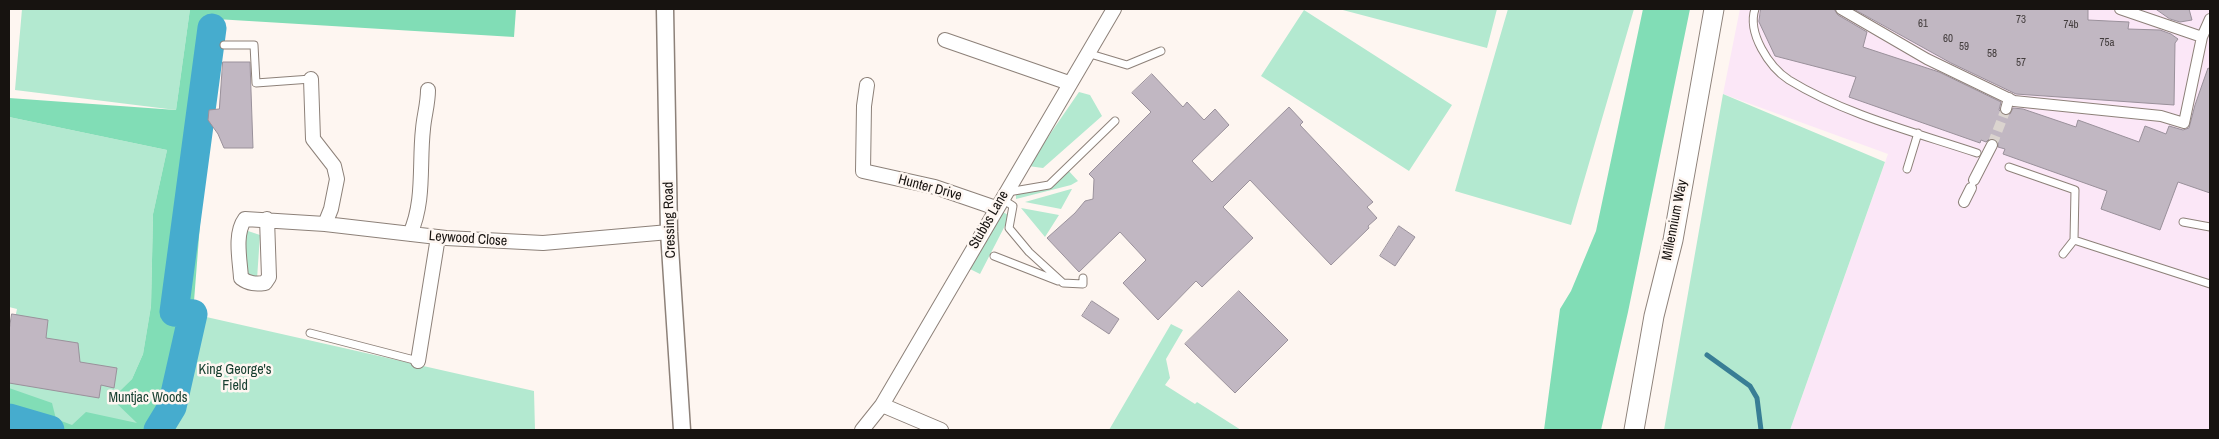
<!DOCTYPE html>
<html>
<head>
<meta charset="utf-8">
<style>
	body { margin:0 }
	#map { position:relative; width:2219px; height:439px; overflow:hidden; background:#fef6f1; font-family:"Archivo Narrow",sans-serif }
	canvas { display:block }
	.frame { position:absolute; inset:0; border:10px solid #171310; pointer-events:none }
</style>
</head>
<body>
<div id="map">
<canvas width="2219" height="439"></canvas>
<div class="frame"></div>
</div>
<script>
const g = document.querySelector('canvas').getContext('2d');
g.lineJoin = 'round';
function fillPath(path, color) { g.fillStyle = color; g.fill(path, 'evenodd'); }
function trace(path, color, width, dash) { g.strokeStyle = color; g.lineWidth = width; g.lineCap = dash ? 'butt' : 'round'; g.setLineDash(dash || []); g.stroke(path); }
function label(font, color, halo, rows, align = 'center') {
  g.font = font + ' "Archivo Narrow",sans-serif'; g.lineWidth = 5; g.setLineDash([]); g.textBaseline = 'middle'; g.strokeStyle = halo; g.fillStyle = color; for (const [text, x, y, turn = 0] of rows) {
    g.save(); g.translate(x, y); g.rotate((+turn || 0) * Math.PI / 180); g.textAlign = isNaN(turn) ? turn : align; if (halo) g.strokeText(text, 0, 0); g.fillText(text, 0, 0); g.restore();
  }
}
fillPath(new Path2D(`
	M 1740,9 L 2210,9 L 2210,271 L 2209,276 L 2210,278 L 2210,430 L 1790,430 L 1888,154 L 1723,94 Z`), '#fbe7f7');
fillPath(new Path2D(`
	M 22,9 L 190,9 L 176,110 L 15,90 Z
	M 1339,9 L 1497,9 L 1487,48 Z
	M 1508,9 L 1634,9 L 1571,225 L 1455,191 Z
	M 1304,10 L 1452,105 L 1409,171 L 1261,76 Z
	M 1079,92 L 1090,95 L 1102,116 L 1043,168 L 1028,166 Z
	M 1723,94 L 1885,162 L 1790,430 L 1664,430 Z
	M 9,117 L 167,150 L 153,214 L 151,306 L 143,354 L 132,379 L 113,399 L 171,409 L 182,375 L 193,314 L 534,391 L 535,430 L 9,430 L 9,346 L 17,309 L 9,307 Z
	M 1067,169 L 1078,181 L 1071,185 L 1016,199 L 1016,195 L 1050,185 Z
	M 1072,189 L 1061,209 L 1025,202 L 1071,189 Z
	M 1021,208 L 1059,215 L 1045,237 Z
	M 1001,211 L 1010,216 L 980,274 L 966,267 Z
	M 245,230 L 260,235 L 257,279 L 247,277 Z
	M 1171,324 L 1183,330 L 1166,359 L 1170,378 L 1165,385 L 1195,404 L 1197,402 L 1241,430 L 1109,430 Z`), '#b3e9d0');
fillPath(new Path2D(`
	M 190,9 L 516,9 L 514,37 L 216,19 L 193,314 L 172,407 L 156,430 L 50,430 L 9,418 L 9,388 L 52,403 L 56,419 L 72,425 L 86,412 L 137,423 L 112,399 L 132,379 L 143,354 L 151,306 L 153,214 L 167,150 L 9,117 L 9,98 L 176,110 Z
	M 1643,9 L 1690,9 L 1628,312 L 1601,430 L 1544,430 L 1560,309 L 1571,291 L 1596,231 Z`), '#81ddb6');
trace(new Path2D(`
	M 1707,355 L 1750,386 L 1757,398 L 1761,430`), '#387e95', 5);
trace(new Path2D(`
	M 9,418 L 50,430
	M 158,430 L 172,407 L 193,314 L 174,312 L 212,28`), '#46acce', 29);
const building = new Path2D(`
	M 1761,9 L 1834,9 L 1838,15 L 1867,32 L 1863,47 L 1939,72 L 2001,102 L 1999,110 L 2004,115 L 2010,114 L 2013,108 L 2023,109 L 2076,127 L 2078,120 L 2139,142 L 2145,126 L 2166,134 L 2169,126 L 2183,130 L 2189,128 L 2195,105 L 2208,68 L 2210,69 L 2210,193 L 2178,182 L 2160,230 L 2101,209 L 2107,191 L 2003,154 L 2005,149 L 1998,147 L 1998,142 L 1995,139 L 1989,139 L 1986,142 L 1981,140 L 1980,143 L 1849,97 L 1856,77 L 1775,56 L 1759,22 Z
	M 1854,9 L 2088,9 L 2088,20 L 2129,22 L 2128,29 L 2160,30 L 2171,34 L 2178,39 L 2175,43 L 2174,105 L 2016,94 L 1951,63 Z
	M 2156,9 L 2189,9 L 2192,20 L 2180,22 L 2170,19 Z
	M 223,62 L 250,62 L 253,148 L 224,148 L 218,134 L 208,120 L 209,110 L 219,109 Z
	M 1152,74 L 1183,107 L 1187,102 L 1204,120 L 1215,109 L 1229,125 L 1192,161 L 1212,182 L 1289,107 L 1303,122 L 1300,125 L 1373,202 L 1367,207 L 1377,218 L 1368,226 L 1369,228 L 1331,265 L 1250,180 L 1223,207 L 1253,238 L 1202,287 L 1196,281 L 1158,320 L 1123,283 L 1146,260 L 1120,232 L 1079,272 L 1047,238 L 1075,213 L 1085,201 L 1093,199 L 1094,179 L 1089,174 L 1151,112 L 1132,93 Z
	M 1399,226 L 1415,237 L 1395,266 L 1380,256 Z
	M 1239,291 L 1288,340 L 1235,393 L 1185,344 Z
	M 1092,301 L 1119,319 L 1109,334 L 1082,316 Z
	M 12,314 L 48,320 L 46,338 L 78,343 L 80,362 L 117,368 L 114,388 L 101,385 L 99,398 L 9,383 L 9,331 Z`);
fillPath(building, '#c1b7c2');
trace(building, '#9a919b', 1);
trace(new Path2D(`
	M 1992,145 L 2006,109`), '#dbd4cf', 10, [10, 5]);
const service = new Path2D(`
	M 1755,9 C 1747,33 1769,67 1789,80 C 1846,115 1914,132 1977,153
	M 224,45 L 254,45 L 256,83 L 311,79
	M 1087,53 L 1127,65 L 1161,51
	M 2009,167 L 2075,190 L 2074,240 L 2210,284
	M 1907,169 L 1918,133
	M 1008,192 L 1049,185 L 1115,121
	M 1002,199 L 1013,206 L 1009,228 L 1029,252 L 1063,283 L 1083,284 L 1083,278
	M 2183,222 L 2210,227
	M 2063,254 L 2074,240
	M 994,256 L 1058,281
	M 310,333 L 418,361`);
const pedestrian = new Path2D(`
	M 1841,9 L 1927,59 L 2014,101 L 2161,116 L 2184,123 L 2202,37 L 2210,19
	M 2120,9 L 2202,37
	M 2006,109 L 2009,98
	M 1974,180 L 1992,145
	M 1964,202 L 1971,188`);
const minor = new Path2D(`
	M 945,40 L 1069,83
	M 311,79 L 313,139 L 334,166 L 337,179 L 331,209 L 325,224
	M 867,85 L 864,106 L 863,171 L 935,187 L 996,208
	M 267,219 L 269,277 L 265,283 C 256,284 249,284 241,278 C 240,260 234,234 245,219 L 325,224 L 446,238 L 543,243 L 669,232
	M 410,234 C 425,201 419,164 423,129 C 424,116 428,104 428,90
	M 418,361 L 438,237
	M 882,405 L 941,430
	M 862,430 L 882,405 L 1114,9`);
const tertiary = new Path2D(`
	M 665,9 L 669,232 L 682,430`);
const secondary = new Path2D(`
	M 1634,430 L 1654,316 L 1673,240 L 1714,9`);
trace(service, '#8d8179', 9);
trace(pedestrian, '#8d8179', 12);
trace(minor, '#8d8179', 16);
trace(tertiary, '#8d8179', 19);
trace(secondary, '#8d8179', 21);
trace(service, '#fff', 7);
trace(pedestrian, '#fff', 10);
trace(minor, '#fff', 14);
trace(tertiary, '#fff', 16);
trace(secondary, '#fff', 19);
label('11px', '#423c3c', null, [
	["73",2021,20],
	["61",1923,24],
	["74b",2071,25],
	["60",1948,39],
	["75a",2107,43],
	["59",1964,47],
	["58",1992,54],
	["57",2021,63]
]);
label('14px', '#171310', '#fef6f1', [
	["Hunter Drive",930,188,15],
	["Cressing Road",670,220,-92],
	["Stubbs Lane",989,220,-60],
	["Millennium Way",1675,220,-79],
	["Leywood Close",468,239,4]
]);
label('14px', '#184031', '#fef6f1', [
	["King George's",235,370],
	["Field",235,386],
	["Muntjac Woods",148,398]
]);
</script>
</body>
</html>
